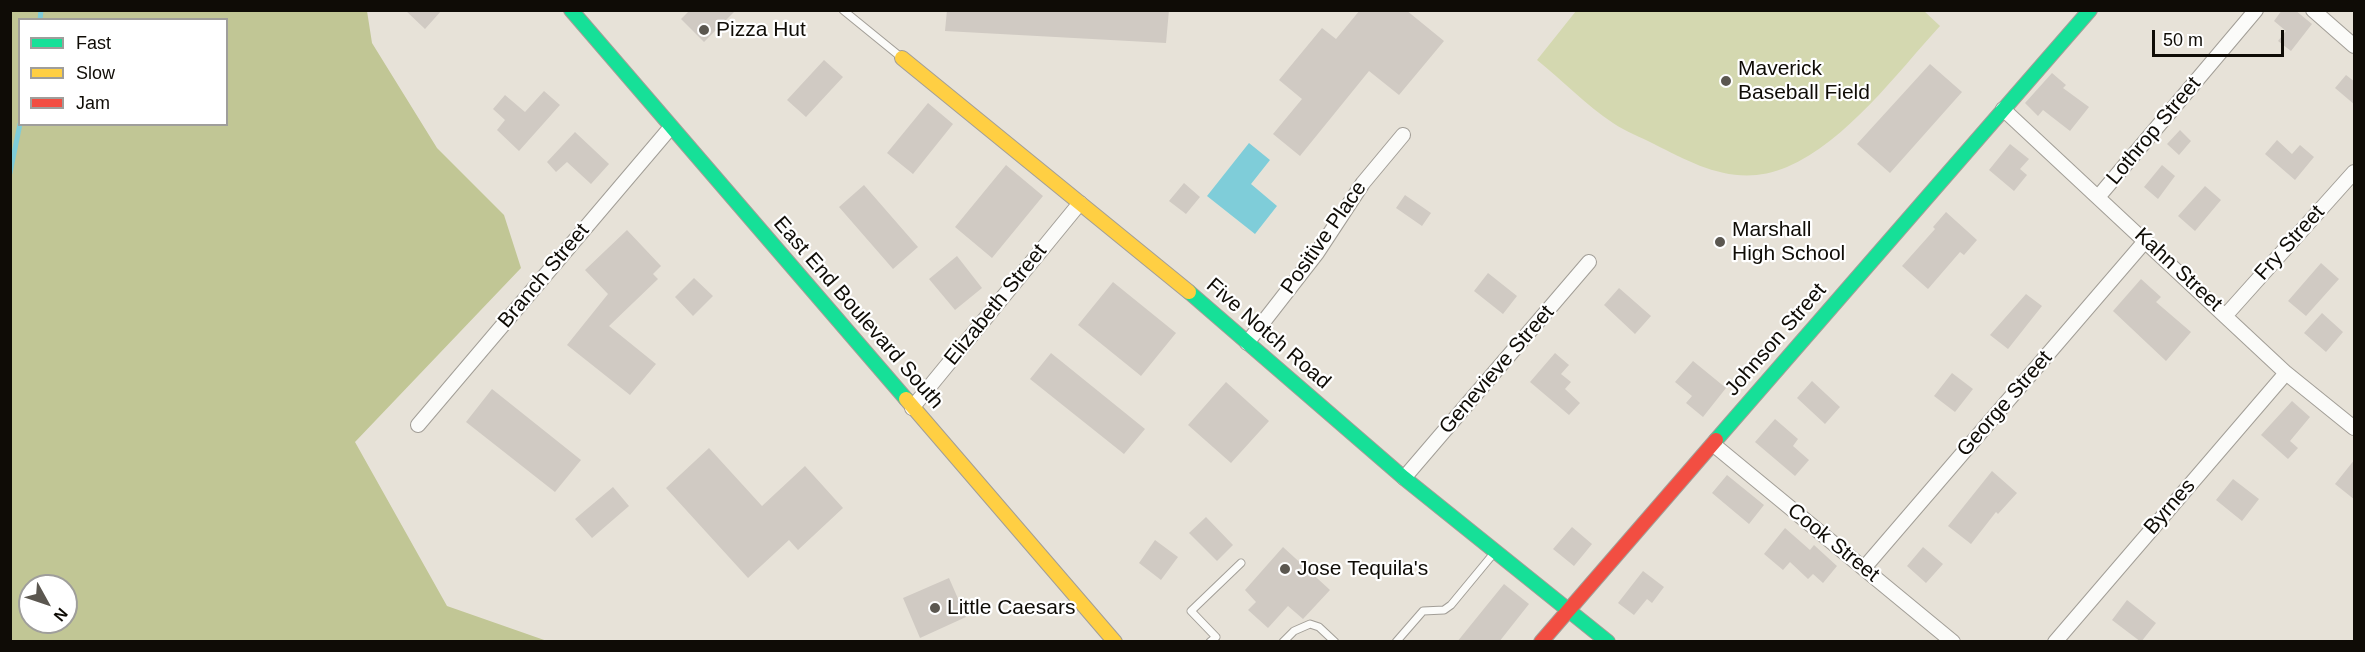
<!DOCTYPE html>
<html>
<head>
<meta charset="utf-8">
<style>
	body { margin:0 }
	#map { position:relative; width:2365px; height:652px; overflow:hidden; background:#e7e2d8; font-family:Arial,sans-serif }
	canvas { display:block }
	.frame { position:absolute; inset:0; border:12px solid #0f0c06; pointer-events:none }
	.legend { position:absolute; left:18px; top:18px; width:210px; height:108px; box-sizing:border-box; background:#fff; border:2px solid #9f9e9b; margin:0; padding:8px 10px; list-style:none; font-size:18px; color:#0f0c06 }
	.legend li { display:flex; align-items:center; gap:12px; height:30px }
	.legend b { width:30px; border:2px solid #9f9e9b }
	.north { position:absolute; left:18px; top:574px; width:60px; height:60px; box-sizing:border-box; background:#fff; border:2px solid #9f9e9b; border-radius:50%; rotate:130deg; font-size:16px; font-weight:700; line-height:24px; text-align:center; color:#0f0c06 }
	.north::after { content:''; display:block; margin:auto; width:21px; height:27px; background:#5b5750; clip-path:polygon(50% 0,100% 100%,50% 72%,0 100%) }
	.scale { position:absolute; left:2152px; top:30px; width:132px; height:27px; box-sizing:border-box; border:3px solid #0f0c06; border-top:0; padding-left:8px; font-size:18px; line-height:21px; white-space:nowrap; color:#0f0c06; -webkit-text-stroke:4px #fff; paint-order:stroke }
</style>
</head>
<body>
<div id="map">
<canvas width="2365" height="652"></canvas>
<div class="frame"></div>
<ul class="legend">
<li><b style="height:8px;background:#16e098"></b>Fast</li>
<li><b style="height:8px;background:#ffcf43"></b>Slow</li>
<li><b style="height:8px;background:#f24e42"></b>Jam</li>
</ul>
<div class="north">N</div>
<div class="scale">50 m</div>
</div>
<script>
const g = document.querySelector('canvas').getContext('2d');
g.lineJoin = 'round';
function fillPath(path, color) { g.fillStyle = color; g.fill(path, 'evenodd'); }
function trace(path, color, width, dash) { g.strokeStyle = color; g.lineWidth = width; g.lineCap = dash ? 'butt' : 'round'; g.setLineDash(dash || []); g.stroke(path); }
function label(font, color, halo, rows, align = 'center') {
  g.font = font + ' Arial,sans-serif'; g.lineWidth = 4.5; g.setLineDash([]); g.textBaseline = 'middle'; g.strokeStyle = halo; g.fillStyle = color; for (const [text, x, y, turn = 0] of rows) {
    g.save(); g.translate(x, y); g.rotate((+turn || 0) * Math.PI / 180); g.textAlign = isNaN(turn) ? turn : align; if (halo) g.strokeText(text, 0, 0); g.fillText(text, 0, 0); g.restore();
  }
}
fillPath(new Path2D(`
	M 1923,10 L 1940,26 C 1896,74 1847,141 1787,167 C 1738,188 1697,166 1654,144 C 1641,137 1626,132 1613,123 C 1586,105 1562,80 1537,60 L 1576,11 Z`), '#d4d8b0');
fillPath(new Path2D(`
	M 10,11 L 367,11 L 372,43 L 437,148 L 504,215 L 521,268 L 355,442 L 447,606 L 547,641 L 11,641 ZM 20,20 L 226,20 L 226,124 L 20,124 ZM 30,586 L 66,586 L 66,622 L 30,622 Z`), '#c1c695');
fillPath(new Path2D(`
	M 1249,143 L 1270,160 L 1251,184 L 1277,206 L 1255,234 L 1207,196 Z`), '#7fcdd9');
trace(new Path2D(`
	M 40,20 L 41,10
	M 10,173 L 20,124`), '#7fcdd9', 5);
fillPath(new Path2D(`
	M 405,10 L 442,10 L 425,29 Z
	M 690,10 L 736,10 L 704,42 L 681,19 Z
	M 947,10 L 1169,10 L 1166,43 L 945,31 Z
	M 1360,10 L 1406,10 L 1444,41 L 1399,95 L 1369,71 L 1300,156 L 1273,134 L 1302,99 L 1279,80 L 1322,28 L 1336,39 Z
	M 2282,10 L 2295,10 L 2312,24 L 2291,51 L 2278,41 L 2286,31 L 2274,21 Z
	M 824,60 L 843,77 L 806,117 L 787,100 Z
	M 1930,64 L 1962,92 L 1890,173 L 1857,144 Z
	M 2052,73 L 2066,85 L 2063,88 L 2089,107 L 2070,131 L 2043,110 L 2038,116 L 2025,103 Z
	M 2346,75 L 2355,82 L 2355,105 L 2335,88 Z
	M 544,91 L 560,105 L 519,151 L 497,130 L 505,120 L 493,109 L 505,95 L 525,112 Z
	M 928,103 L 953,124 L 913,174 L 887,153 Z
	M 2180,130 L 2191,141 L 2179,155 L 2167,144 Z
	M 575,132 L 609,164 L 591,184 L 567,162 L 556,172 L 547,162 Z
	M 2277,140 L 2292,154 L 2300,145 L 2314,157 L 2295,180 L 2265,154 Z
	M 2010,144 L 2029,159 L 2020,169 L 2027,175 L 2014,191 L 1989,170 Z
	M 1006,165 L 1043,196 L 992,258 L 955,227 Z
	M 2162,165 L 2175,176 L 2158,199 L 2144,187 Z
	M 1184,183 L 1200,197 L 1186,214 L 1169,201 Z
	M 864,185 L 918,247 L 893,269 L 839,207 Z
	M 2205,186 L 2221,200 L 2195,231 L 2178,216 Z
	M 1405,195 L 1431,213 L 1422,226 L 1396,208 Z
	M 1946,212 L 1977,240 L 1964,255 L 1960,252 L 1928,289 L 1902,266 L 1935,229 L 1933,227 Z
	M 627,230 L 661,266 L 653,274 L 658,279 L 609,326 L 656,364 L 630,395 L 567,345 L 608,294 L 585,270 Z
	M 957,256 L 982,288 L 955,310 L 929,279 Z
	M 2321,263 L 2339,279 L 2306,316 L 2288,301 Z
	M 1488,273 L 1517,296 L 1503,314 L 1474,291 Z
	M 694,278 L 713,296 L 693,316 L 675,297 Z
	M 2141,279 L 2161,297 L 2156,302 L 2191,332 L 2166,361 L 2113,311 Z
	M 1113,282 L 1176,333 L 1141,376 L 1078,325 Z
	M 1619,288 L 1651,316 L 1635,334 L 1604,305 Z
	M 2026,294 L 2042,306 L 2008,349 L 1990,335 Z
	M 2322,313 L 2343,332 L 2326,352 L 2304,333 Z
	M 1051,353 L 1145,429 L 1124,454 L 1030,379 Z
	M 1555,353 L 1569,365 L 1561,374 L 1571,382 L 1565,389 L 1580,403 L 1569,415 L 1530,382 Z
	M 1693,361 L 1726,388 L 1703,417 L 1686,403 L 1692,396 L 1675,382 Z
	M 1952,373 L 1973,389 L 1955,412 L 1934,396 Z
	M 1812,381 L 1840,407 L 1825,424 L 1797,398 Z
	M 1226,382 L 1269,421 L 1231,463 L 1188,425 Z
	M 492,389 L 581,460 L 555,492 L 466,422 Z
	M 2292,401 L 2310,417 L 2290,441 L 2298,448 L 2288,459 L 2261,435 Z
	M 1775,419 L 1798,439 L 1793,446 L 1809,460 L 1795,476 L 1755,442 Z
	M 709,448 L 762,506 L 805,466 L 843,508 L 798,550 L 789,540 L 748,578 L 666,488 Z
	M 2355,459 L 2355,500 L 2335,484 Z
	M 1992,471 L 2017,493 L 1998,514 L 1996,512 L 1971,544 L 1948,526 Z
	M 1727,475 L 1764,505 L 1749,524 L 1712,493 Z
	M 2233,479 L 2259,499 L 2242,521 L 2216,500 Z
	M 613,487 L 629,506 L 592,538 L 575,519 Z
	M 1206,517 L 1233,545 L 1217,561 L 1189,533 Z
	M 1572,527 L 1592,544 L 1574,566 L 1553,549 Z
	M 1785,528 L 1810,550 L 1814,545 L 1837,566 L 1823,583 L 1813,574 L 1808,579 L 1790,562 L 1783,570 L 1764,554 Z
	M 1155,540 L 1178,557 L 1161,580 L 1139,563 Z
	M 1283,547 L 1330,590 L 1303,619 L 1288,606 L 1268,628 L 1248,610 L 1256,602 L 1245,590 Z
	M 1923,547 L 1943,564 L 1926,583 L 1907,566 Z
	M 1643,571 L 1664,587 L 1652,603 L 1647,599 L 1634,615 L 1618,603 Z
	M 949,578 L 966,617 L 920,638 L 903,598 Z
	M 1504,584 L 1529,604 L 1499,642 L 1457,642 Z
	M 2127,600 L 2156,623 L 2141,642 L 2112,620 Z`), '#d0cac3');
const lane = new Path2D(`
	M 843,10 L 902,58
	M 1210,642 L 1216,637 L 1191,611 L 1241,563
	M 1283,642 L 1294,631 L 1310,624 L 1319,627 L 1335,642
	M 1396,642 L 1423,611 L 1444,610 L 1451,605 L 1494,553`);
const street = new Path2D(`
	M 2313,10 L 2354,46
	M 2003,109 L 2286,373 L 2354,428
	M 2099,196 L 2256,10
	M 2226,315 L 2354,172
	M 1247,343 L 1317,253 L 1363,183 L 1403,135
	M 912,408 L 1080,203
	M 418,425 L 671,127
	M 1714,445 L 1953,642
	M 1404,478 L 1589,262
	M 1864,568 L 2146,240
	M 2055,642 L 2286,373`);
const fast = new Path2D(`
	M 571,10 L 906,399
	M 1189,292 L 1404,478 L 1608,642
	M 1716,440 L 2090,10`);
const slow = new Path2D(`
	M 902,58 L 1189,292
	M 906,399 L 1115,642`);
const jam = new Path2D(`
	M 1541,642 L 1716,440`);
trace(lane, '#a29e97', 9);
trace(street, '#a29e97', 16);
trace(fast, '#a29e97', 16);
trace(slow, '#a29e97', 16);
trace(jam, '#a29e97', 16);
trace(lane, '#fbfbf9', 7);
trace(street, '#fbfbf9', 14);
trace(fast, '#16e098', 14);
trace(slow, '#ffcf43', 14);
trace(jam, '#f24e42', 14);
for (const [x, y, r, color] of [
	[704,30,6,"#5b5750"],
	[1726,81,6,"#5b5750"],
	[1720,242,6,"#5b5750"],
	[1285,569,6,"#5b5750"],
	[935,608,6,"#5b5750"]
]) { const dot = new Path2D(); dot.arc(x, y, r, 0, 2 * Math.PI); g.fillStyle = color; g.fill(dot); trace(dot, '#fff', 2); }
label('21px', '#0f0c06', '#fff', [
	["Pizza Hut",716,30],
	["Maverick",1738,69],
	["Baseball Field",1738,93],
	["Marshall",1732,230],
	["High School",1732,254],
	["Jose Tequila's",1297,569],
	["Little Caesars",947,608]
], 'left');
label('21px', '#0f0c06', '#fff', [
	["Lothrop Street",2154,131,-50],
	["Positive Place",1324,238,-55],
	["Fry Street",2290,243,-48],
	["Kahn Street",2178,270,43],
	["Branch Street",544,276,-50],
	["Elizabeth Street",996,305,-51],
	["East End Boulevard South",858,313,49],
	["Five Notch Road",1268,334,41],
	["Johnson Street",1776,340,-49],
	["Genevieve Street",1497,370,-49],
	["George Street",2005,404,-49],
	["Byrnes",2170,507,-49],
	["Cook Street",1833,543,39]
]);
</script>
</body>
</html>
